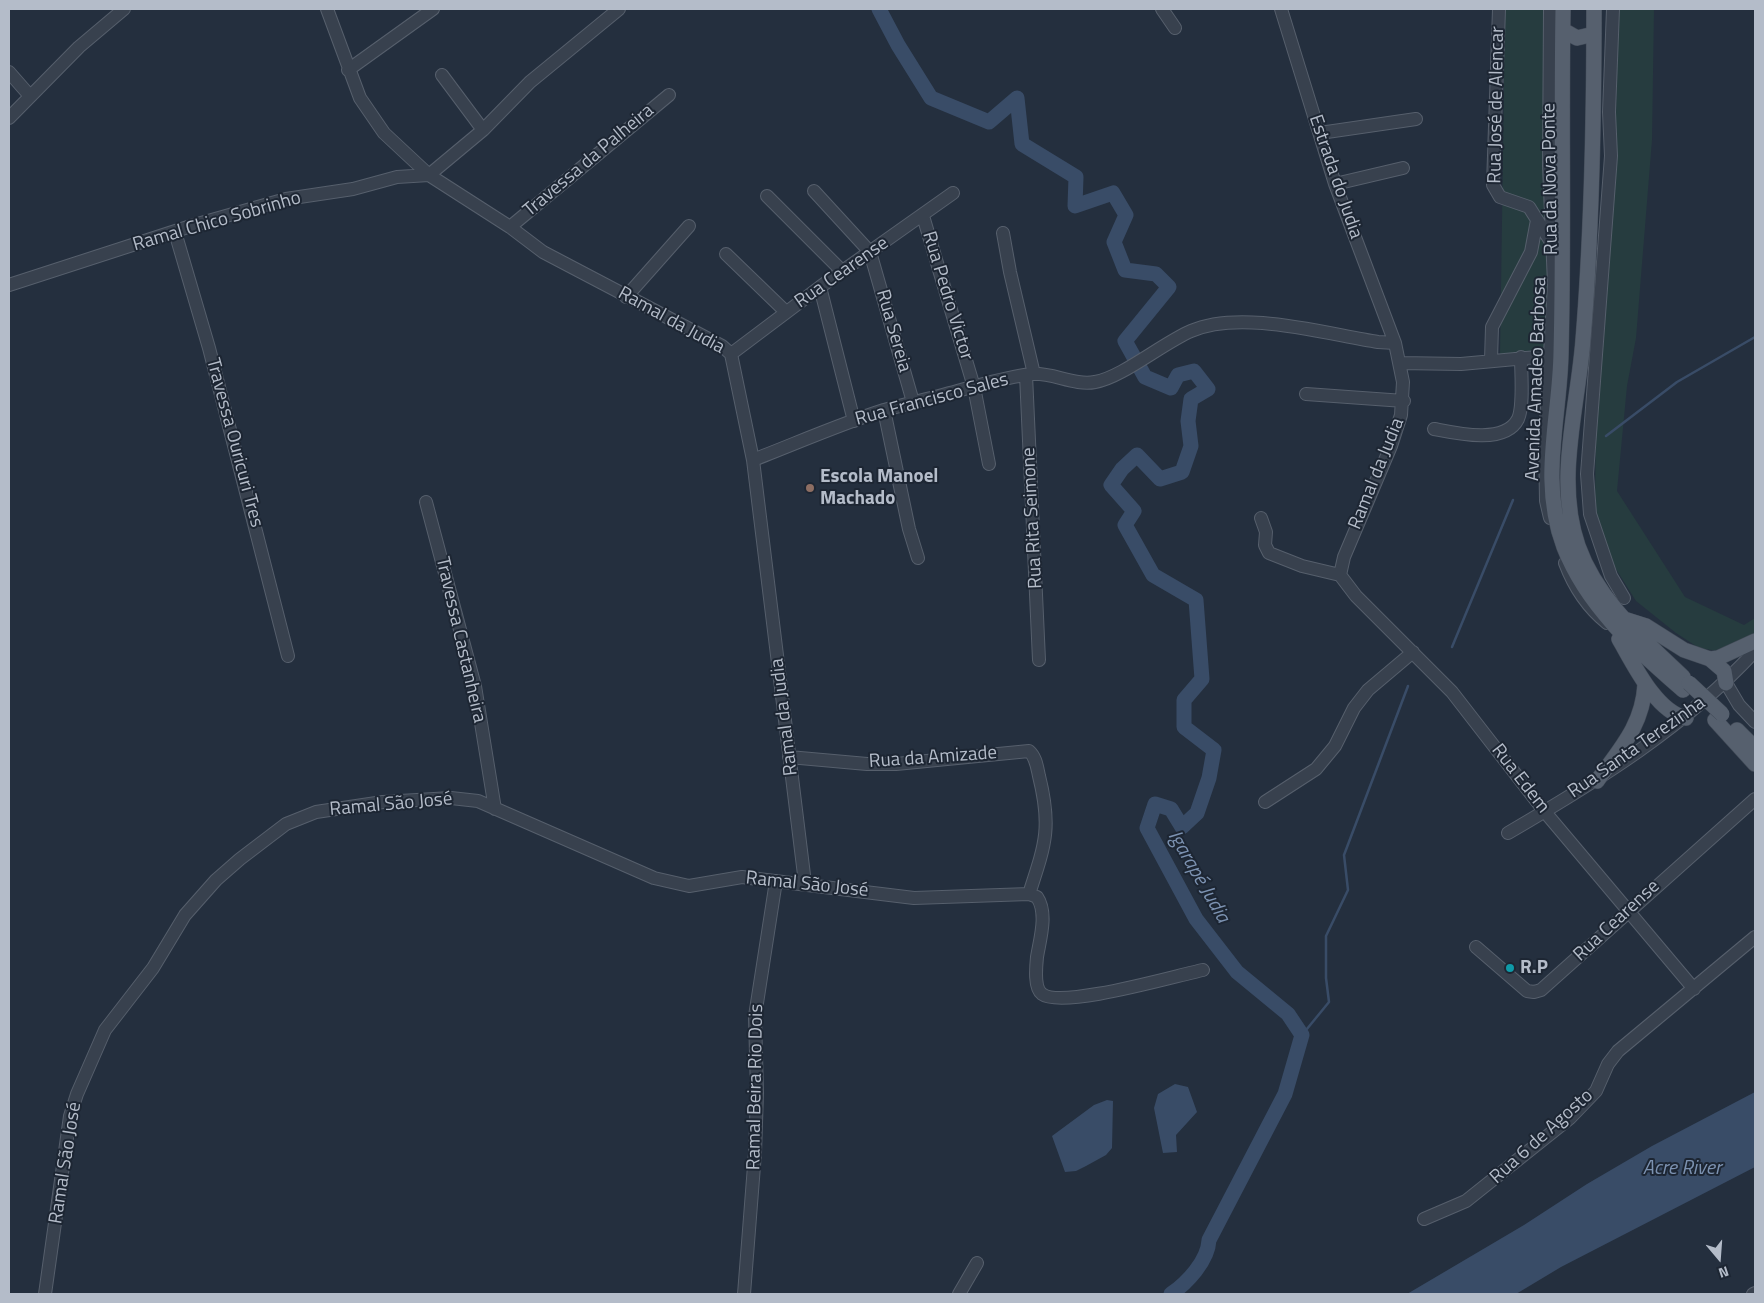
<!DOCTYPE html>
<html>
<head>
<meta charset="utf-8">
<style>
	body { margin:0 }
	#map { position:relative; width:1764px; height:1303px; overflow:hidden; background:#242f3e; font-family:"Titillium Web",sans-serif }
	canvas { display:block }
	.frame { position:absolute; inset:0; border:10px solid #b4bcc9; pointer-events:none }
	.north { position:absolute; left:1694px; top:1233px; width:50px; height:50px; -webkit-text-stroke:4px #1d2633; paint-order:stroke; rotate:162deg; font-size:14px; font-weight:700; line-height:20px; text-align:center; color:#b4bcc9 }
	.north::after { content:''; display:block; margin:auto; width:18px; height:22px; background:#b4bcc9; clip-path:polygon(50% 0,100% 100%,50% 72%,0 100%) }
</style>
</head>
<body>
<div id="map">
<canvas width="1764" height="1303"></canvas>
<div class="frame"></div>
<div class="north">N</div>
</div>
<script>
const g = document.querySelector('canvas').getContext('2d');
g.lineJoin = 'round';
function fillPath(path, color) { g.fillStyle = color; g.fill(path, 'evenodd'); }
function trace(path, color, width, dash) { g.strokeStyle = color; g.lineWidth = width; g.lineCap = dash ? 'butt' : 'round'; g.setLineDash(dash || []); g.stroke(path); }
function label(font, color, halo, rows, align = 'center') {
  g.font = font + ' "Titillium Web",sans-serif'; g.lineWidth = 4; g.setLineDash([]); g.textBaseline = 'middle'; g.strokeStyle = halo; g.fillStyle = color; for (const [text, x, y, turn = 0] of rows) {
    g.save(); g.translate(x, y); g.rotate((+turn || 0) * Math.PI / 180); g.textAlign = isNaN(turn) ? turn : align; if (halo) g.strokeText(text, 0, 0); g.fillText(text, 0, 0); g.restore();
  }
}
fillPath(new Path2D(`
	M 1502,9 L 1543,9 L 1550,285 L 1546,349 L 1500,355 L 1504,86 Z
	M 1618,9 L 1654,9 L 1652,140 L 1636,338 L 1627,386 L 1617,491 L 1685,597 L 1744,625 L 1755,618 L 1755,635 L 1724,652 L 1699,648 L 1676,633 L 1636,601 L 1614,566 L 1595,511 L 1596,407 L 1615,168 Z`), '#263c3f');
fillPath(new Path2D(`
	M 1175,1084 L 1188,1087 L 1197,1112 L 1176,1135 L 1177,1152 L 1163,1153 L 1154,1108 L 1158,1094 Z
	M 1755,1092 L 1755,1167 L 1561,1267 L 1516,1294 L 1407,1294 L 1524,1225 L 1587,1184 L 1652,1146 Z
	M 1107,1100 L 1113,1101 L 1112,1148 L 1106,1155 L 1086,1166 L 1076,1171 L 1065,1172 L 1052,1136 L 1094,1105 Z`), '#394c67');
trace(new Path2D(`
	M 1606,436 L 1677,382 L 1755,337
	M 1452,647 L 1513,500
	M 1302,1035 L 1329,1002 L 1326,978 L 1326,936 L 1348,890 L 1344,855 L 1408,686`), '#394c67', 2.5);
trace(new Path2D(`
	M 879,9 L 898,45 L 931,98 L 989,122 L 1017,98 L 1022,144 L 1076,177 L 1075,206 L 1113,193 L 1126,215 L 1114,242 L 1125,270 L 1156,274 L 1169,287 L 1125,341 L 1145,377 L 1171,388 L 1178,375 L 1194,371 L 1208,389 L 1191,399 L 1188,421 L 1191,446 L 1182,472 L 1160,479 L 1137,455 L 1122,469 L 1111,485 L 1134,511 L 1125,525 L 1153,575 L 1196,600 L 1202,679 L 1184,700 L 1184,727 L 1214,750 L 1209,778 L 1197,813 L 1182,827 L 1171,809 L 1155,804 L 1147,828 L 1196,919 L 1237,972 L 1288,1014 L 1302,1035 L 1285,1094 L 1209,1240 C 1208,1261 1187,1283 1171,1294`), '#394c67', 15);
const minor = new Path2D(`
	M 327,9 L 360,98 L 384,133 L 429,175 L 510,227 L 543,252 L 722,346 L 731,354 L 753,460 L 805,883
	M 1162,9 L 1175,28
	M 1281,9 L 1335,184 L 1395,343 L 1403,382 L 1401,415 L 1391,446 L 1344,557 L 1340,575
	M 1499,9 L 1493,185 L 1500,197 L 1529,207 L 1551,242
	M 1613,9 L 1609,112 L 1611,156 L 1587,474 L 1590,514 L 1611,576 L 1624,598
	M 348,70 L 433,9
	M 9,72 L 30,96
	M 442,75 L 483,130
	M 9,118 L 79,47 L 124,9
	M 1320,133 L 1416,119
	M 1335,184 L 1403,168
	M 814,191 L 870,252 L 913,402
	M 767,196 L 842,271
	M 923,216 L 974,387 L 989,464
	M 510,227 L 669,95
	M 175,232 L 209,348 L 288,656
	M 1003,233 L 1010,272 L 1034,374
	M 726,254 L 786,312
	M 9,285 L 194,225 L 286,199 L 353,189 L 397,177 L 429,175 L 483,130 L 530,82 L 619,9
	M 820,287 L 854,421
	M 626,297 L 689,226
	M 731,354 L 820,287 L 953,193
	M 1491,360 L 1492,327 L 1531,252 L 1537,220
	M 1400,363 L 1461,364 L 1559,355
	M 1026,375 L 1039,660
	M 1306,394 L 1404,401
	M 884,410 L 909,529 L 918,558
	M 1434,429 C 1455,433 1505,445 1518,419 C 1524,406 1521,373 1521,357
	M 753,460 C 797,443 840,424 884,410 C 910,403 936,397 961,390 C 984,384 1007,377 1031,374 C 1052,372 1074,386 1095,382 C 1121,378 1163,343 1191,331 C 1241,309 1326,334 1378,342 L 1395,343
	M 426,502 L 475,686 L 495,809
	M 1261,518 L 1266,532 L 1265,545 L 1269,553 L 1302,566 L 1340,575
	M 1550,518 L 1546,501 L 1545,441 L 1554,284 L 1549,166 L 1550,9
	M 1565,563 C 1574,587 1587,607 1607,623
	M 1340,575 L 1356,596 L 1452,692 L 1545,812 L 1694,989
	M 1726,683 L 1739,705 L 1755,722
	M 789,757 L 867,764 L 896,764 L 1029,751 C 1036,757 1037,767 1039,776 C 1052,828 1045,845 1029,894
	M 1265,802 L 1316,769 L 1335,746 L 1354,708 L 1368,690 L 1413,652
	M 1508,833 C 1597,781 1685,727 1755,651
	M 1476,947 L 1527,991 L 1534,992 L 1541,990 L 1755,799
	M 1424,1219 L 1466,1201 L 1570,1118 L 1596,1091 L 1608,1064 L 1618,1051 L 1755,937
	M 45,1294 L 70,1116 L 77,1094 L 105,1030 L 153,968 L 185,915 L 216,880 L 240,859 L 286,824 L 316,812 L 383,802 L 451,798 L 478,801 L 654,878 L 689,886 L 742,877 L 914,898 L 1029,894 L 1037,897 C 1048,913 1040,939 1037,957 C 1036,967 1034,988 1042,994 C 1062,1009 1174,976 1203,970
	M 744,1294 L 755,1153 L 757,1093 L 755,1016 L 776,881
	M 959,1294 L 977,1263
	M 1753,1294 L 1755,1293`);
const major = new Path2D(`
	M 1563,9 C 1561,123 1564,238 1561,352 C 1560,419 1539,480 1564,547 C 1587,607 1636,649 1683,690
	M 1594,9 C 1594,119 1592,230 1583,340 C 1578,407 1555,480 1578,546 C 1597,600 1642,638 1683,677
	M 1563,30 L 1577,38 L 1594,34
	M 1624,619 L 1646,626 L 1684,650 L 1710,659 L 1724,671 L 1726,683
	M 1619,639 C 1633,663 1656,712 1686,718
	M 1710,659 L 1718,658 L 1755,641
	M 1715,720 L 1755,764
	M 1737,730 L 1755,748
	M 1597,781 C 1620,749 1643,725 1645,684`);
trace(minor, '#565f6c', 14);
trace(major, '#414a57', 16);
trace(minor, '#38414e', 12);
trace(major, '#56606e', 15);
const majorBridge = new Path2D(`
	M 1689,683 L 1722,714`);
trace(majorBridge, '#414a57', 16, []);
trace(majorBridge, '#56606e', 15);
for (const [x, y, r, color] of [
	[810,488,5,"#8d6e63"],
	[1510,968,5,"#0f9aa8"]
]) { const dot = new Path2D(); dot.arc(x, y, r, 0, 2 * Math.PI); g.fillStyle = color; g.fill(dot); trace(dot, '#1d2633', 2); }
label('19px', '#b4bcc9', '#1d2633', [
	["Rua José de Alencar",1497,105,-89],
	["Travessa da Palheira",589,161,-40],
	["Estrada do Judia",1335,177,71],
	["Rua da Nova Ponte",1551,179,-91],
	["Ramal Chico Sobrinho",217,222,-16],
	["Rua Cearense",842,273,-35],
	["Rua Pedro Victor",947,296,73],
	["Ramal da Judia",671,321,29],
	["Rua Sereia",893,331,74],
	["Avenida Amadeo Barbosa",1537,379,-88],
	["Rua Francisco Sales",932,400,-15],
	["Travessa Ouricuri Tres",234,443,75],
	["Ramal da Judia",1377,474,-68],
	["Rua Rita Seimone",1033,518,-93],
	["Travessa Castanheira",460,640,77],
	["Ramal da Judia",785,717,-97],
	["Rua Santa Terezinha",1637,748,-35],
	["Rua da Amizade",933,758,-4],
	["Rua Edem",1520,779,52],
	["Ramal São José",391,805,-5],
	["Ramal São José",807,885,6],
	["Rua Cearense",1617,921,-43],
	["Ramal Beira Rio Dois",756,1087,-89],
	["Rua 6 de Agosto",1542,1137,-42],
	["Ramal São José",66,1163,-81]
]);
label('bold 19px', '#b4bcc9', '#1d2633', [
	["Escola Manoel",820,477],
	["Machado",820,499],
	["R.P",1520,968]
], 'left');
label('italic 20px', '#7c92b1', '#1d2633', [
	["Igarapé Judia",1198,877,60],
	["Acre River",1682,1169]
]);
</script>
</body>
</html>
